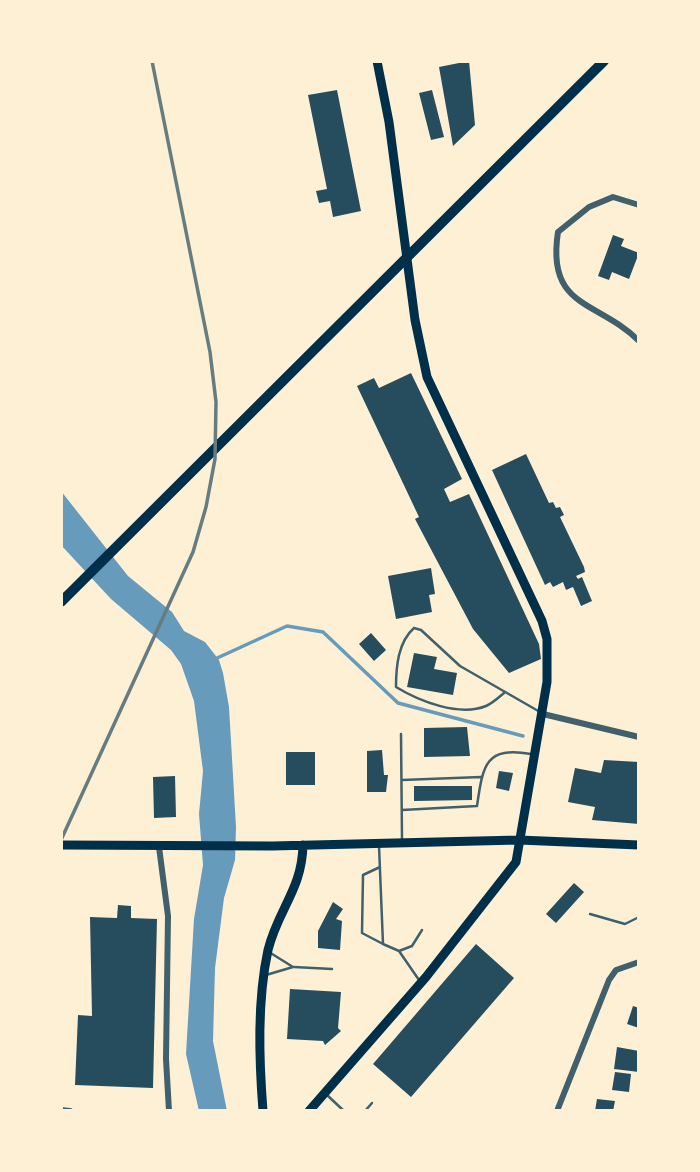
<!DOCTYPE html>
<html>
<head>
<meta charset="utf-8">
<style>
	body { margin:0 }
	#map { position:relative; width:700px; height:1172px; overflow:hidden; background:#fdf0d5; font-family:Figtree,sans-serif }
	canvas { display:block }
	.frame { position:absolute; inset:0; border:63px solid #fdf0d5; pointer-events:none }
</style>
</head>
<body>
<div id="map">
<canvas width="700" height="1172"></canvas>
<div class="frame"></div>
</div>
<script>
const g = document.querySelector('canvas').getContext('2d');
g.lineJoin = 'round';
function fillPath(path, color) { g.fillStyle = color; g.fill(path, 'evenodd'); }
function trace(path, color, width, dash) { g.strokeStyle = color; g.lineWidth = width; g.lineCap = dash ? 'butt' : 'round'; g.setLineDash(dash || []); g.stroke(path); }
fillPath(new Path2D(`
	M 61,491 L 128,576 L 172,612 L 184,631 L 205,642 L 219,660 L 223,673 L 229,707 L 236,827 L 235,860 L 224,898 L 215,968 L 213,1041 L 227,1111 L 199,1111 L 186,1054 L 194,919 L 203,865 L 199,814 L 203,771 L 194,701 L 181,664 L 171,650 L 111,599 L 61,545 Z`), '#669bbc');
trace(new Path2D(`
	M 215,659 L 287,626 L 323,632 L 398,703 L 523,736`), '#669bbc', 3.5);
fillPath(new Path2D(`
	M 469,61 L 475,125 L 453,146 L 439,67 Z
	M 337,90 L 361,211 L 333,217 L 330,201 L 319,203 L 316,191 L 327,189 L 308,95 Z
	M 432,90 L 444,137 L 431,140 L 419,93 Z
	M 613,235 L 624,239 L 621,246 L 639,253 L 629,279 L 612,272 L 609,280 L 598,276 Z
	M 411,373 L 462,479 L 444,489 L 450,502 L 469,494 L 539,644 L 541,659 L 509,673 L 473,629 L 415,519 L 419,517 L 357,386 L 374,378 L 379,388 Z
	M 526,454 L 549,503 L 553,502 L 556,508 L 560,507 L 564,515 L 560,517 L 584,567 L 585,572 L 576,576 L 578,579 L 582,577 L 592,601 L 581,606 L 573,587 L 566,590 L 563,582 L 553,587 L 550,582 L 545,585 L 492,470 Z
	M 431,568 L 435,594 L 429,595 L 432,612 L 396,619 L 388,576 Z
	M 371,633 L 386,650 L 374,661 L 359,644 Z
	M 414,653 L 437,657 L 434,669 L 457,673 L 453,695 L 407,687 Z
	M 467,727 L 470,756 L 424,757 L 424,728 Z
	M 382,750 L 384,775 L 388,775 L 386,792 L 367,792 L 367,751 Z
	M 286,752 L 315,752 L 315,785 L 286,785 Z
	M 604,760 L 639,762 L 639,824 L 592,820 L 595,807 L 568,802 L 575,768 L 601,773 Z
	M 499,771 L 513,773 L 509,791 L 496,788 Z
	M 175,776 L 176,817 L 154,818 L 153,777 Z
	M 414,786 L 472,786 L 472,800 L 414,801 Z
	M 574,883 L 584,892 L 556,923 L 546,914 Z
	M 333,902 L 343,909 L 336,919 L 342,921 L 340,950 L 318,948 L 318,931 Z
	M 118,905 L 131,906 L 131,918 L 157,919 L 153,1088 L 75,1085 L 78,1015 L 92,1016 L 90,917 L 117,918 Z
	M 476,944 L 514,978 L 411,1097 L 373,1064 Z
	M 290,989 L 341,992 L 338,1028 L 341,1031 L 325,1045 L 323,1041 L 287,1039 Z
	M 633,1006 L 639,1008 L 639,1028 L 627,1024 Z
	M 617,1047 L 639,1051 L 639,1072 L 614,1069 Z
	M 615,1072 L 631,1074 L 629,1092 L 612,1090 Z
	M 597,1099 L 615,1101 L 613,1111 L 595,1111 Z`), '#264d5e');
trace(new Path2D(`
	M 504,693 C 499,697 493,703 486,706 C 459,717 419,701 396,687 C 396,667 398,642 414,628 L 421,630 L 460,666 L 540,712
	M 401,734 L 402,839
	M 402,780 L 481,777
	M 402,810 L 477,806 C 483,765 485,746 531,754
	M 379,846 L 383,944 L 399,951 L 412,946 L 422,930
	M 380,867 L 363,875 L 362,933 L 383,944
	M 590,914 L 625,924 L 639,917
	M 399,951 L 419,980
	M 294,967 L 332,969
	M 266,975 L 293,967 L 269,952
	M 327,1095 L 344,1111
	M 365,1111 L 372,1103`), '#3f606c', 2.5);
trace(new Path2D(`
	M 639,205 L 613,197 L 589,207 L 558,232 C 546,309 598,300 639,341
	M 543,714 L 639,737
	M 159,847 L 168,916 L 166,1059 L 169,1111
	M 61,1110 L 70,1111
	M 557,1111 L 609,980 L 616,970 L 639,962`), '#3f606c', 6);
trace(new Path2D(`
	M 61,845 L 272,846 L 519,840 L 639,845
	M 263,1111 C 259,1059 257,1001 268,950 C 278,909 302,890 303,845
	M 309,1111 L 426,977 L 516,862 L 547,682 L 547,639 L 542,621 L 427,377 L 415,320 L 389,122 L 377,61`), '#003049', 9);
trace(new Path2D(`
	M 61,602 L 604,61`), '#003049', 10);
trace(new Path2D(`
	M 61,840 L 193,552 L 206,507 L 215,459 L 216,402 L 210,352 L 152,61`), '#657d81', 3.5);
</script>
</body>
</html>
